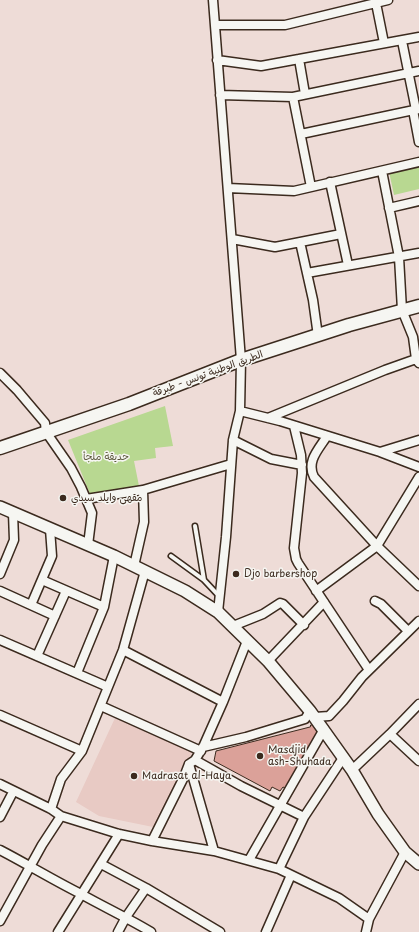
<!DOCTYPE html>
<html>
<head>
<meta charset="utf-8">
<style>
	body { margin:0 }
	canvas { display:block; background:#eedcd7 }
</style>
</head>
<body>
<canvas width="419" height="932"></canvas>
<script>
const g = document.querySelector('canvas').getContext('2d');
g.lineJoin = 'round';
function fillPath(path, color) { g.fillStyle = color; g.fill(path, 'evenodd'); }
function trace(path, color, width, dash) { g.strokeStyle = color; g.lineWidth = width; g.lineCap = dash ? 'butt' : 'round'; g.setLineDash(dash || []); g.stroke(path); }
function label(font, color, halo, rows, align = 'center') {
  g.font = font + ' "Playpen Sans","Playpen Sans Arabic",sans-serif'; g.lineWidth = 3; g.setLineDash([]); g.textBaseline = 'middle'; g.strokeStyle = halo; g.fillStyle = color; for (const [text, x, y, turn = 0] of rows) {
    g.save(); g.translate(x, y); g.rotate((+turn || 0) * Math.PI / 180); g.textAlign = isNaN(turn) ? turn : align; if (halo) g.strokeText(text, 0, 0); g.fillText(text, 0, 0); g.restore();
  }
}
fillPath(new Path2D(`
	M 115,718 L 193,751 L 153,827 L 99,816 L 76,802 Z`), '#e8cac4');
fillPath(new Path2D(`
	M 419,161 L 419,189 L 394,195 L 388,167 Z
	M 165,406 L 173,446 L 155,448 L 156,458 L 134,461 L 139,486 L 90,494 L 68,440 Z`), '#b8d891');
const building = new Path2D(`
	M 311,725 L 316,725 L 317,733 L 287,789 L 283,787 L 280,791 L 272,787 L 270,791 L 214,761 L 216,751 L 310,727 Z`);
fillPath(building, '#dba199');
trace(building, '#3b2a1e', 1);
const service = new Path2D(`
	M 195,526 L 204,580
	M 171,556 L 204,580 L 219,596`);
const minor = new Path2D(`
	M 213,0 L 241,360 L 240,411 L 233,440 L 226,537 L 218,612
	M 376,3 L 384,43
	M 215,25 L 285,25 L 388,0
	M 402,41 L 416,110
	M 299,59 L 305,94
	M 217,60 L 261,66 L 419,37
	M 220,95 L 293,97 L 419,71
	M 293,97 L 311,187
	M 413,110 L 419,142
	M 301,134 L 419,109
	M 382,171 L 399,257 L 402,310 L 413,337 L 416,359 L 419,363
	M 330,182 L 348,265
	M 228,188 L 294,191 L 419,162
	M 389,208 L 419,201
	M 232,239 L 275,247 L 341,234
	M 300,242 L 313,300 L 318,336
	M 307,273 L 419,253
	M 0,373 L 17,390 L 45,423 L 46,432 L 71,468 L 81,487 L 92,513 L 88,545
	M 240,411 L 280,421 L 380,452 L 419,467
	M 268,418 L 385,370 L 416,359
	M 294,426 L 301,455 L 302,473 L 294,548 L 296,559 L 298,563 L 369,670
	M 327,436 C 319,449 306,461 314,477 L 377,546 L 419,586
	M 233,440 L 271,459 L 302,465
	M 380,452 L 419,440
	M 86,499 L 143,490 L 231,464
	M 134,566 L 144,522 L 143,490
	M 0,574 L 14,540 L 13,513
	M 42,580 L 104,607
	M 0,591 L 55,616
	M 316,591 L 377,546 L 419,477
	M 375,601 L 381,604 L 408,631
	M 31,605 L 52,556 L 50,529
	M 233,626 L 263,614 L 280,603 L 283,604 L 304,625
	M 0,640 L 108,687
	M 123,650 L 223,702
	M 37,656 L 66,591
	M 268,661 L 324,602
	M 77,673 L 104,607 L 114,556
	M 101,706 L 201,751
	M 0,715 L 82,751
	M 315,717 L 329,716 L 343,701 L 362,677 L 419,621
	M 390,734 L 419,761
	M 203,747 L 246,737 L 305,719 L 310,711
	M 195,760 L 241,786 L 304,817
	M 189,764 L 214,851
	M 352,770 L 390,734 L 419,704
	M 0,784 L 51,809 L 61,816 L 119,834 L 152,841 L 214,851 L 279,869 L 339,898 L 369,919
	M 51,809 L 61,779 L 82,751 L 123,650 L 145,571
	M 0,817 L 13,792
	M 152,841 L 184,777 L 189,764 L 195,760 L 203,747 L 223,702 L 247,641
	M 0,850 C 27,864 53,880 81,894 C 104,907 128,918 151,932
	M 249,860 L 324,729
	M 101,864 L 146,888 L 220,932
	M 279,869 L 304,817 L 343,758
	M 0,921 L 42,845 L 61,816
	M 58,932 L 119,834
	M 118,932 L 126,917 L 146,888
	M 266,932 L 291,875
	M 366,932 L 369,919 L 405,852`);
const secondary = new Path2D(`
	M 0,507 L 114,556 L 185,591 L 218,612 L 268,661 L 310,711 L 352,770 L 378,814 L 405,852 L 419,864`);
const primary = new Path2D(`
	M 0,448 L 129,404 L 241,360 L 349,325 L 419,306`);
trace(service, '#3b2a1e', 7);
trace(minor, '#3b2a1e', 11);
trace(secondary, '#3b2a1e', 14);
trace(primary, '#3b2a1e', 15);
trace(service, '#f6f6f2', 4);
trace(minor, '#f6f6f2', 8);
trace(secondary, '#f6f6f2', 11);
trace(primary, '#f6f6f2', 12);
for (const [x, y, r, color] of [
	[63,498,4,"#3b2a1e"],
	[236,574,4,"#3b2a1e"],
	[260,756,4,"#3b2a1e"],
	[134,776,4,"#3b2a1e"]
]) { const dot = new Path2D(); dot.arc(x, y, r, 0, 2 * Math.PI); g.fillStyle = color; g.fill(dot); trace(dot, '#f6f6f2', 1.5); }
label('10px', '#3b2a1e', '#f6f6f2', [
	["الطريق الوطنية تونس - طبرقة",208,374,-20]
]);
label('10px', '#5a563b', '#f6f6f2', [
	["حديقة ملجأ",106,457]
]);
label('10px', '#3b2a1e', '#f6f6f2', [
	["مقهى وايلد سيدي",71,498],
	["Djo barbershop",244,574],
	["Masdjid",268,750],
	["ash-Shuhada",268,762],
	["Madrasat al-Haya",142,776]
], 'left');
</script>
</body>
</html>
